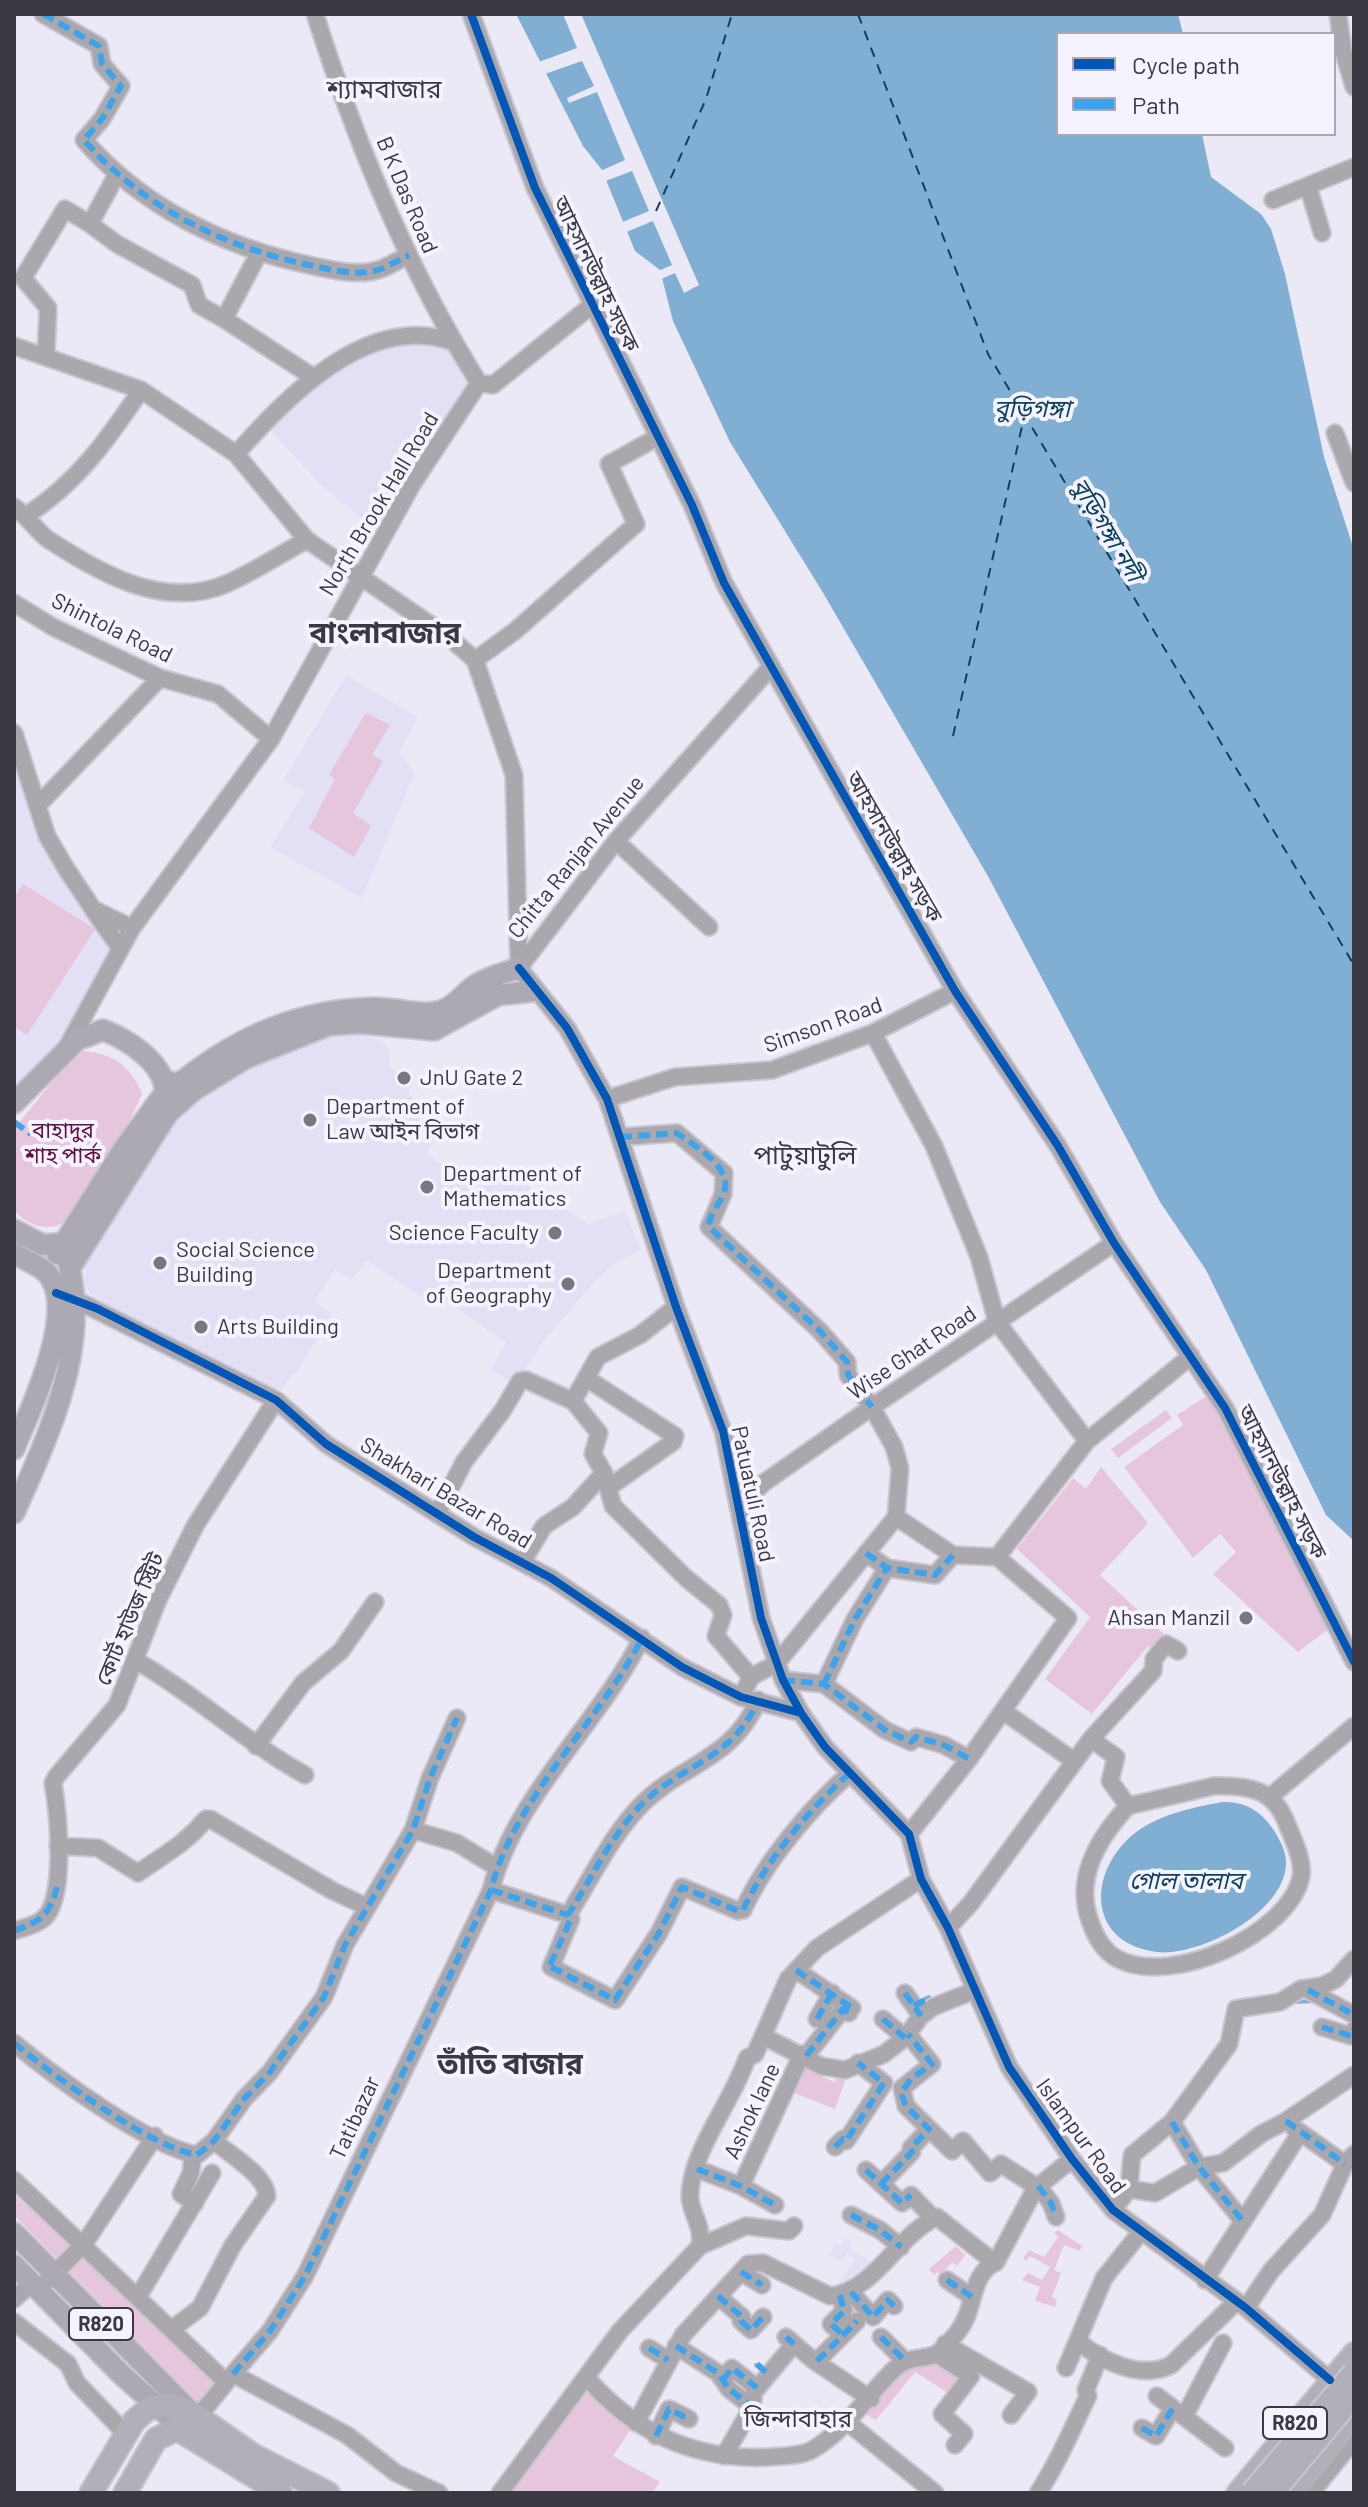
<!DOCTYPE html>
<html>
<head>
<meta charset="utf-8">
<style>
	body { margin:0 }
	#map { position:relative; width:1368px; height:2507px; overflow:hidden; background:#ece9f6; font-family:Barlow,sans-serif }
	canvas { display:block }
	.frame { position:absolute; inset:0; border:16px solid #3a3841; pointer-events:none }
	.legend { position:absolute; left:1056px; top:32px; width:280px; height:104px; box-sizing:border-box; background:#f5f3fd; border:2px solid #aaa8b2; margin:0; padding:10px 14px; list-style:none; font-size:24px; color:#3a3841 }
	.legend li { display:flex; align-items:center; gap:16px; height:40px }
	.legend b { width:40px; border:2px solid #aaa8b2 }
</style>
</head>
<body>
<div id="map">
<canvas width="1368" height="2507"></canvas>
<div class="frame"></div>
<ul class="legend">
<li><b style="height:10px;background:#0057b8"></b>Cycle path</li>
<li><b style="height:10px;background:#3fa3ec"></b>Path</li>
</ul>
</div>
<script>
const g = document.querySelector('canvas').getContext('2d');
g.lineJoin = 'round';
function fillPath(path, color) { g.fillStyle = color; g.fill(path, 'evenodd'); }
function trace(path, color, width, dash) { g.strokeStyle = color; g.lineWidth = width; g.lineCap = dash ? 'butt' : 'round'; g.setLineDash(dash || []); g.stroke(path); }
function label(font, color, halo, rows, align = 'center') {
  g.font = font + ' Barlow,"Noto Sans Bengali",sans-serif'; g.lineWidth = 8; g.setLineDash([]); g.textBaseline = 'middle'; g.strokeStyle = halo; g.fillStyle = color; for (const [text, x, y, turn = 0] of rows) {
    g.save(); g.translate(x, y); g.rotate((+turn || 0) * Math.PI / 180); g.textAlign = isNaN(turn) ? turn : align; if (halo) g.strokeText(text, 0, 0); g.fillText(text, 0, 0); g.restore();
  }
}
fillPath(new Path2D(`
	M 384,342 L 453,342 L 479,383 L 379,532 L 323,487 L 267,426 L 313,377 Z
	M 346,675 L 418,717 L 399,753 L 415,772 L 362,898 L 270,847 L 305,792 L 283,781 Z
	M 14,755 L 58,871 L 114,949 L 63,1043 L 36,1075 L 14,1086 Z
	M 332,1031 L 355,1031 L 384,1043 L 389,1048 L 390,1068 L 413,1083 L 407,1093 L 417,1101 L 412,1110 L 420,1116 L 418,1120 L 438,1134 L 426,1153 L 474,1188 L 498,1183 L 511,1175 L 588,1224 L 625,1211 L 641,1250 L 616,1263 L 596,1280 L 543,1342 L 516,1384 L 491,1370 L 506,1343 L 431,1289 L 424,1299 L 367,1261 L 352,1280 L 335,1270 L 314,1302 L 332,1314 L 297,1371 L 281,1389 L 272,1388 L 96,1300 L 85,1286 L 85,1260 L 130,1183 L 178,1116 L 218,1086 L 287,1046 Z
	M 844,2239 L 852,2241 L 850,2249 L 876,2264 L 833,2293 L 855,2259 L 847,2254 L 842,2261 L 830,2255 L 835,2243 L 841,2246 Z`), '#e3dff5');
fillPath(new Path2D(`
	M 366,713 L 390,725 L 372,755 L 383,761 L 353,813 L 371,826 L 354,857 L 309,828 L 335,779 L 329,775 Z
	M 23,884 L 95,929 L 27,1035 L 14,1027 L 14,898 Z
	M 84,1051 C 114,1054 130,1066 142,1093 C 134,1118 81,1218 59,1225 C 41,1231 27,1223 14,1211 L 14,1129 L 63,1068 Z
	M 1208,1395 L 1334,1625 L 1298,1652 L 1213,1574 L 1236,1552 L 1220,1534 L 1193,1558 L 1124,1467 L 1183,1425 L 1177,1415 Z
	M 1166,1410 L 1172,1418 L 1118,1458 L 1111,1449 Z
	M 1101,1467 L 1148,1523 L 1100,1575 L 1169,1639 L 1157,1653 L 1148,1646 L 1092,1714 L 1045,1679 L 1090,1617 L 1017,1549 L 1073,1478 L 1086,1489 Z
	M 804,2057 L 828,2067 L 823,2077 L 834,2082 L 839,2072 L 849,2069 L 835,2109 L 789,2091 Z
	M 14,2195 L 208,2367 L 216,2384 L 198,2402 L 14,2215 Z
	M 1058,2230 L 1082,2246 L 1080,2251 L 1064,2245 L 1054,2270 L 1061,2273 L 1052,2297 L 1057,2300 L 1055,2307 L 1035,2301 L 1040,2287 L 1022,2280 L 1028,2273 L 1042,2280 L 1050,2267 L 1030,2256 L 1026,2261 L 1023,2258 L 1029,2250 L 1044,2257 L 1058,2237 L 1054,2233 Z
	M 956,2246 L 965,2255 L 957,2266 L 952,2262 L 941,2275 L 938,2272 L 934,2275 L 929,2269 Z
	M 938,2359 L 965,2376 L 950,2394 L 915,2372 L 876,2420 L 863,2413 L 900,2367 Z
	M 586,2385 L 632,2427 L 613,2456 L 660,2482 L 652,2493 L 512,2493 Z`), '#e6c6dd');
fillPath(new Path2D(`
	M 516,14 L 1178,14 L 1183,34 L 1058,34 L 1058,134 L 1202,134 L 1211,177 L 1261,214 L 1271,229 L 1285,274 L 1324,457 L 1354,550 L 1354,1541 L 1326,1515 L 1206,1270 L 1160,1202 L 989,878 L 822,591 L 730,442 L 673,321 L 660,270 L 635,251 L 602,170 L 583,146 Z
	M 1222,1802 C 1244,1801 1260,1810 1273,1829 C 1279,1838 1286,1851 1286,1862 C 1287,1912 1199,1957 1157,1952 C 1092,1944 1086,1881 1127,1840 C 1151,1816 1190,1808 1222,1802 Z`), '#81aed3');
fillPath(new Path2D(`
	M 563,14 L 581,14 L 699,285 L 684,293 L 675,273 L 659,280 L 656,272 L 672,265 L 653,221 L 624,233 L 620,223 L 649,211 L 632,171 L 603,182 L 598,172 L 625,160 L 597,92 L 569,103 L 567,98 L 594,86 L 582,61 L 542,75 L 536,63 L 577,48 Z`), '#ece9f6');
trace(new Path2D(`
	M 1292,2002 L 1315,2001
	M 917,2003 L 929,1997
	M 756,2365 L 766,2373`), '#81aed3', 4);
trace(new Path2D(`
	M 858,14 L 988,354 L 1354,965
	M 656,211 L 706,99 L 732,14
	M 953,736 L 1025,413`), '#0d4162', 2, [10, 8]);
const minor = new Path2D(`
	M 43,14 L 99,46 L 102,64 L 121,86 L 102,119 L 84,140 C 142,207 224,247 309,265 C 331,270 359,277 381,269 C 391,265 400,259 409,255
	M 315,14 C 356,143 407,269 479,383
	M 471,14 L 535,188 L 692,505 L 724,583 L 955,991 L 1058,1146 L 1114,1243 L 1225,1408 L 1354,1662
	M 1338,14 L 1343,50 L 1354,87
	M 1308,186 L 1322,233
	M 1273,200 L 1354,167
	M 90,224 L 117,244 L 192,285 L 199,305 L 224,319
	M 259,253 L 224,319 L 313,377
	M 14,346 L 141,390 L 236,454 L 307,540 L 450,638 L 475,660 L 514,775 L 519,968
	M 46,356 L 48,308 L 23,278 L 65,209 L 90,224 L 116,176
	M 479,383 L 493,385 L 592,305
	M 1335,433 L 1354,483
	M 236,454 C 287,397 368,311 453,342
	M 14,507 C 28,516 36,531 49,540 C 101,574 164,610 226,584 C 254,572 280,554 307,540
	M 27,515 C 77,483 108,439 141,390
	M 14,603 L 53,627 L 160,678 L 218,694 L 271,739
	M 475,660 L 515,631 L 636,524 L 609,464 L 656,438
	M 14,733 L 47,836 L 67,870 L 93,909 L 132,928
	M 40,803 L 160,678
	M 616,841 L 709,927
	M 94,911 L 120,948
	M 519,968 L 567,1028 L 607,1099 L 676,1307 L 723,1431 L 761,1618 L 783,1680 L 801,1713 L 825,1747 L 909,1834 L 921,1879 L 948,1928 L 1009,2067 L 1072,2159 L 1113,2210 L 1246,2308 L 1330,2380
	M 519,968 L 616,841 L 770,668
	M 873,1033 L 934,1146 L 979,1257 L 997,1322 L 1087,1441
	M 67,1047 L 132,928 L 271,739 L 413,483 L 479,383
	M 607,1099 L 675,1077 L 772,1070 L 873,1033 L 955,991
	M 620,1137 L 677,1133 L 724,1173 L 723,1194 L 709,1227 L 820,1331 L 847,1362 L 848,1375 L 872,1407 L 894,1447 L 900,1468 L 896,1517 L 777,1663 L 751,1677 L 741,1697
	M 74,1299 L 276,1400 L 326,1444 L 474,1537 L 551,1578 L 682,1667 L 741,1697 L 801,1713
	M 586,1378 L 675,1436 L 673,1442 L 608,1488
	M 573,1401 L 598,1357 L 640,1335 L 676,1307
	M 739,1506 L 765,1482 L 872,1407 L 1114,1243
	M 437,1514 L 464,1462 L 503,1410 L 520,1381 L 526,1380 L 573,1401 L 599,1433 L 593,1454 L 604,1473 L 613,1506 L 686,1578 L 719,1605 L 723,1615 L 716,1636 L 751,1677
	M 896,1517 L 953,1555 L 997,1557
	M 866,1553 L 887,1568 L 935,1575 L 953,1555
	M 523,1561 L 544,1526 L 573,1507 L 604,1473
	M 135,1660 C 195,1694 244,1741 305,1775
	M 783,1680 L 824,1684 L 885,1730 L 911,1742 L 916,1737 L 944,1745 L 969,1759
	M 824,1684 L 855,1619 L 887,1568
	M 758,1700 C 734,1759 682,1764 642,1804 C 610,1837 593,1876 568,1915 L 571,1919 L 551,1967 L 615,2000 L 659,1933 L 682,1887 L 738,1911 L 743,1910 C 765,1862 810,1808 850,1773
	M 1003,1711 L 1074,1761
	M 1091,1739 L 1116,1757 L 1110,1781 L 1128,1806
	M 256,1746 L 303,1683 L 341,1651 L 375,1602
	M 1214,1786 C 1249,1785 1274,1789 1287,1824 C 1293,1839 1304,1861 1301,1877 C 1288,1935 1171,1987 1118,1959 C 1102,1951 1093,1932 1088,1915 C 1076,1874 1101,1835 1128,1806 Z
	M 1271,1796 L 1354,1726
	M 413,1830 L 457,1843 L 496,1867
	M 909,1834 L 969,1759 L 1068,1618 L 997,1557 L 1087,1441 L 1191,1356
	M 58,1846 L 98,1848 L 138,1873 C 165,1854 184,1845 206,1819 L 210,1819 L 333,1891 L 367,1907
	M 491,1890 L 568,1915
	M 948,1928 L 971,1903 L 1091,1739 L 1153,1671 L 1154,1659 L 1166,1644 L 1178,1651
	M 14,1931 C 23,1928 36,1925 43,1919 C 67,1900 58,1811 53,1783 L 56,1777 L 117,1705 L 158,1600 L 195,1526 L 276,1400
	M 796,1970 L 852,2008
	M 1308,1990 L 1354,2015
	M 905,1993 L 921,2016
	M 817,2019 L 832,1993
	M 883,2019 L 905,2038
	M 1322,2027 L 1351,2036 L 1354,2030
	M 908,2034 L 932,2064 L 902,2088 L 906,2106 L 952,2151 L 963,2141 L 990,2173 L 1001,2164 L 1037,2187
	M 763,2036 L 821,2066 L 845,2070 L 884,2054 L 906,2037 L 920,2017 L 933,2007 L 973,1991
	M 14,2043 C 54,2076 148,2146 197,2155 L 214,2141 L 244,2099 L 270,2072 L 324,1997 L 345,1945 L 413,1830 L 430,1778 L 457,1718
	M 806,2056 L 843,2009 L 849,2013
	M 1172,2122 L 1199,2167 L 1242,2220
	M 1294,2128 L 1345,2164
	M 835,2147 L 843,2139 L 846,2141 L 884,2083 L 858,2063
	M 193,2154 L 191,2173 L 181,2194 L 195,2203
	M 697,2169 L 741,2186 L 775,2205
	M 866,2170 L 902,2203 L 911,2195 L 933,2218
	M 14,2180 L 226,2382
	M 881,2184 L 912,2152 L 911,2148 L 929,2129
	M 741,2186 L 802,2054
	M 1038,2186 L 1051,2203 L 1056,2217
	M 1129,2189 L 1155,2193 L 1199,2167 L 1223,2163 L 1261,2134 L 1286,2121 L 1354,2075
	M 1113,2210 L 1129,2189 L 1132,2155 L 1172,2122 L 1229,2044 L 1236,2009 L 1280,2002 L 1301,1989 L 1322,1986 L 1336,1979 L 1354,1959
	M 851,2215 L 880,2230 L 901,2247
	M 700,2246 C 703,2224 691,2215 690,2197 C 689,2154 734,2099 747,2058 L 755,2054 L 788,1979 L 817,1948 L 921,1879
	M 741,2272 L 762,2285
	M 947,2280 L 972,2297
	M 1205,2280 L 1300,2133
	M 46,2282 L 84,2244 L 155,2136
	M 851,2292 L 873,2317 L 888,2300 L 894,2306
	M 840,2295 L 844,2311 L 831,2324 L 842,2334
	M 718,2296 L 742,2317 L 741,2321 L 751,2330 L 763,2317
	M 138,2297 L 212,2173
	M 14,2299 L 32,2283
	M 1246,2308 L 1271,2271 L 1322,2215 L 1345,2164 L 1354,2154
	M 14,2322 L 68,2364 L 77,2383 L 125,2433
	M 172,2329 L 200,2308 L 233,2245 L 267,2196 C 266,2175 229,2154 214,2141
	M 786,2337 L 813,2360 L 871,2399
	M 881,2337 L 905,2361
	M 1079,2342 C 1103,2362 1142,2380 1171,2365 L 1237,2301
	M 945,2344 L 1028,2392 L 1011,2415
	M 676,2346 L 718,2373 L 729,2389 L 752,2407
	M 649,2348 L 668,2360
	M 936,2354 L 971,2376 L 942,2414 L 964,2434 L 955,2445
	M 817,2361 L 857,2321
	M 1066,2368 L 1104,2278 L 1140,2233
	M 233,2374 L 270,2331 L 305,2276 L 491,1890 C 513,1799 599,1723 642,1638
	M 587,2378 C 635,2433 696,2461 770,2457 C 783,2456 801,2456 812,2450 C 851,2427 868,2392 899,2365 C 909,2357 923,2359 934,2355 C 940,2353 955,2336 959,2330 C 976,2309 969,2275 996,2262 L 1035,2189 L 1072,2159
	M 723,2380 L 732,2368 L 757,2388
	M 1157,2396 L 1225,2448
	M 1185,2415 L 1223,2343
	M 198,2417 L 233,2374 L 347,2435 L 396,2473 L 439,2493
	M 847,2422 L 935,2493
	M 636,2423 L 683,2335 L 748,2264 L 763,2263 L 830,2296 C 875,2291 897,2235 937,2217 L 995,2263
	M 1142,2428 L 1156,2436 L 1173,2408
	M 656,2436 L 669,2409 L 689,2419
	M 724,2456 L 752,2407 L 754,2392 L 794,2344
	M 500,2493 L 620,2331 L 700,2246 L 746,2226 L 789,2231 L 794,2226
	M 1038,2493 C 1058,2463 1072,2429 1088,2396 L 1086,2390 L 1100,2355
	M 1311,2493 L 1354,2440`);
const major = new Path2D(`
	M 164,1080 L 176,1084 L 184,1080 C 241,1035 300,1010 373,1008 C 395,1007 419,1017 440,1011 C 454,1008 462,995 474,986 C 487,977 504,973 519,968
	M 14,1103 L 77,1040 L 103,1030 C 127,1039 163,1062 165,1090
	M 14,1230 L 43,1245 L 65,1243
	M 14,1253 C 25,1261 42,1265 50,1277 C 76,1316 30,1410 14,1449
	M 57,1254 L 123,1150 L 164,1094
	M 70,1268 L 168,1113 L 194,1090 L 246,1058 L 329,1025 L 360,1023 L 434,1030 L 498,995 L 534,991
	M 14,1513 C 43,1449 79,1371 74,1299 C 73,1280 68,1262 65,1243
	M 14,2233 L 191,2412
	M 14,2265 L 121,2374 L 186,2432`);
const highway = new Path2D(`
	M 91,2493 L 134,2421 L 148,2409 L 167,2405 L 191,2412 L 253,2455 L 328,2493
	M 125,2493 L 156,2439 L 177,2429 L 281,2493
	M 1238,2493 L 1354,2354
	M 1293,2493 L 1354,2417`);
trace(minor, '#c9c6d1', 20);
trace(major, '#c9c6d1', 24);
trace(highway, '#c9c6d1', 26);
trace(minor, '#aaa8ac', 16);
trace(major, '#aca9b2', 20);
trace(highway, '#b2afb8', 22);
const highwayBridge = new Path2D(`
	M 1252,2493 L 1354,2373
	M 1272,2493 L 1354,2395`);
trace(highwayBridge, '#c9c6d1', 26, []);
trace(highwayBridge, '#b2afb8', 22);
trace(new Path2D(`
	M 43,14 L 99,46 L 102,64 L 121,86 L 102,119 L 84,140 C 142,207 224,247 309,265 C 331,270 359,277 381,269 C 391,265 400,259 409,255
	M 14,1122 L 31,1134
	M 620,1137 L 677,1133 C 695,1147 733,1166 724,1193 C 719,1205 709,1214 709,1227 L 820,1331 L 847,1362 L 848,1375 L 872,1407
	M 866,1553 L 887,1568 L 935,1575 L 953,1555
	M 783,1680 L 824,1684 L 885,1730 L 911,1742 L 916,1737 L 944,1745 L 969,1759
	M 824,1684 L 855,1619 L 887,1568
	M 491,1890 L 568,1915
	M 14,1931 C 41,1921 49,1916 57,1887
	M 550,1965 L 571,1919 L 568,1915 C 593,1876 610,1837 642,1804 C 682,1764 734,1759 758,1700
	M 551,1967 L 615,2000 L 659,1933 L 682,1887 L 738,1911 L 743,1910 C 765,1862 810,1808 850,1773
	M 796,1970 L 852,2008
	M 1308,1990 L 1354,2015
	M 905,1993 L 921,2016
	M 914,2006 L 929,1998
	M 817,2019 L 832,1993
	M 883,2019 L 905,2038
	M 1322,2027 L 1351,2036 L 1354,2030
	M 14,2043 C 54,2076 148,2146 197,2155 L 214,2141 L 244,2099 L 270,2072 L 324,1997 L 345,1945 L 413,1830 L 430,1778 L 457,1718
	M 806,2056 L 843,2009 L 849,2013
	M 1286,2121 L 1345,2164
	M 1172,2122 L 1199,2167 L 1242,2220
	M 835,2147 L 843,2139 L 846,2141 L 884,2083 L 858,2063
	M 697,2169 L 741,2186 L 775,2205
	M 866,2170 L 902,2203 L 911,2195
	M 881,2184 L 912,2152 L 911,2148 L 929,2129 L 906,2106 L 901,2093 L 911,2079 L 932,2064 L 908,2034
	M 1038,2186 L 1051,2203 L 1056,2217
	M 851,2215 L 880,2230 L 901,2247
	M 741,2272 L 762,2285
	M 947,2280 L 972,2297
	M 851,2292 L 873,2317 L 888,2300 L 894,2306
	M 840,2295 L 844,2311 L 831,2324 L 842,2334
	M 718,2296 L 742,2317 L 741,2321 L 751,2330 L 763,2317
	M 786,2337 L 794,2344
	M 881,2337 L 905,2361
	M 676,2346 L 718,2373 L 729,2389 L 752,2407
	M 649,2348 L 668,2360
	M 817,2361 L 857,2321
	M 757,2364 L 769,2375
	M 233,2374 L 270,2331 L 305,2276 L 491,1890 C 513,1799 599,1723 642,1638
	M 723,2380 L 732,2368 L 757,2388
	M 1142,2428 L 1156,2436 L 1173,2408
	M 656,2436 L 669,2409 L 689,2419`), '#3fa3ec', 6, [12, 6]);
trace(new Path2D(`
	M 471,14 L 535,188 L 692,505 L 724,583 L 955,991 L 1058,1146 L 1114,1243 L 1225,1408 L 1354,1662
	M 519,968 L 567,1028 L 607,1099 L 676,1307 L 723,1431 L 761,1618 L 783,1680 L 801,1713 L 825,1747 L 909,1834 L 921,1879 L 948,1928 L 1009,2067 L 1072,2159 L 1113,2210 L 1246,2308 L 1330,2380
	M 56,1293 L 98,1309 L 276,1400 L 326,1444 L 474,1537 L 551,1578 L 682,1667 L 741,1697 L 801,1713`), '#0057b8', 8);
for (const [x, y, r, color] of [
	[404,1078,8,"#787680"],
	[310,1120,8,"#787680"],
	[427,1187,8,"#787680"],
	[555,1233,8,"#787680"],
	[160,1263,8,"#787680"],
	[568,1284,8,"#787680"],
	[201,1327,8,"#787680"],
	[1246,1618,8,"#787680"]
]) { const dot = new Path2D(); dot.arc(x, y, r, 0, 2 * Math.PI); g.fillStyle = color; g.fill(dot); trace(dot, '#f5f3fd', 3); }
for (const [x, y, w] of [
	[101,2324,64],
	[1295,2423,64]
]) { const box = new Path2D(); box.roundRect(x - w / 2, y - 16, w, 32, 6); g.fillStyle = '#f5f3fd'; g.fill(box); trace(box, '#3a3841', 2); }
label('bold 20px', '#3a3841', null, [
	["R820",101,2324],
	["R820",1295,2423]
]);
label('22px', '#3a3841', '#f5f3fd', [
	["B K Das Road",407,195,67],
	["আহসানউল্লাহ সড়ক",596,274,64],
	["North Brook Hall Road",379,504,-59],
	["Shintola Road",112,628,26],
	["আহসানউল্লাহ সড়ক",894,847,60],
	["Chitta Ranjan Avenue",576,857,-51],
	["Simson Road",823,1025,-20],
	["Wise Ghat Road",912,1353,-34],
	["আহসানউল্লাহ সড়ক",1282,1482,63],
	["Shakhari Bazar Road",446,1493,31],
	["Patuatuli Road",753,1494,78],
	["কোর্ট হাউজ স্ট্রিট",130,1619,-67],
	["Ashok lane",752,2111,-65],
	["Tatibazar",355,2118,-65],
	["Islampur Road",1081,2136,54]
]);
label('22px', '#3a3841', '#f5f3fd', [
	["JnU Gate 2",420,1078],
	["Department of",326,1107],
	["Law আইন বিভাগ",326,1132],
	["Department of",443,1174],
	["Mathematics",443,1199],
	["Science Faculty",539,1233,"right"],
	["Social Science",176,1250],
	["Building",176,1275],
	["Department",552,1271,"right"],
	["of Geography",552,1296,"right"],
	["Arts Building",217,1327],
	["Ahsan Manzil",1230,1618,"right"]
], 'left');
label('22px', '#621048', '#f5f3fd', [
	["বাহাদুর",63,1131],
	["শাহ পার্ক",63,1156]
]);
label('italic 24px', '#0d4162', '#f5f3fd', [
	["বুড়িগঙ্গা",1032,409],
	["বুড়িগঙ্গা নদী",1107,530,59],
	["গোল তালাব",1186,1881]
]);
label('24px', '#3a3841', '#f5f3fd', [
	["জিন্দাবাহার",798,2419]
]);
label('26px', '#3a3841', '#f5f3fd', [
	["শ্যামবাজার",384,89],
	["পাটুয়াটুলি",805,1155]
]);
label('bold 30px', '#3a3841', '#f5f3fd', [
	["বাংলাবাজার",385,633],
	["তাঁতি বাজার",510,2064]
]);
</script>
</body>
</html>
